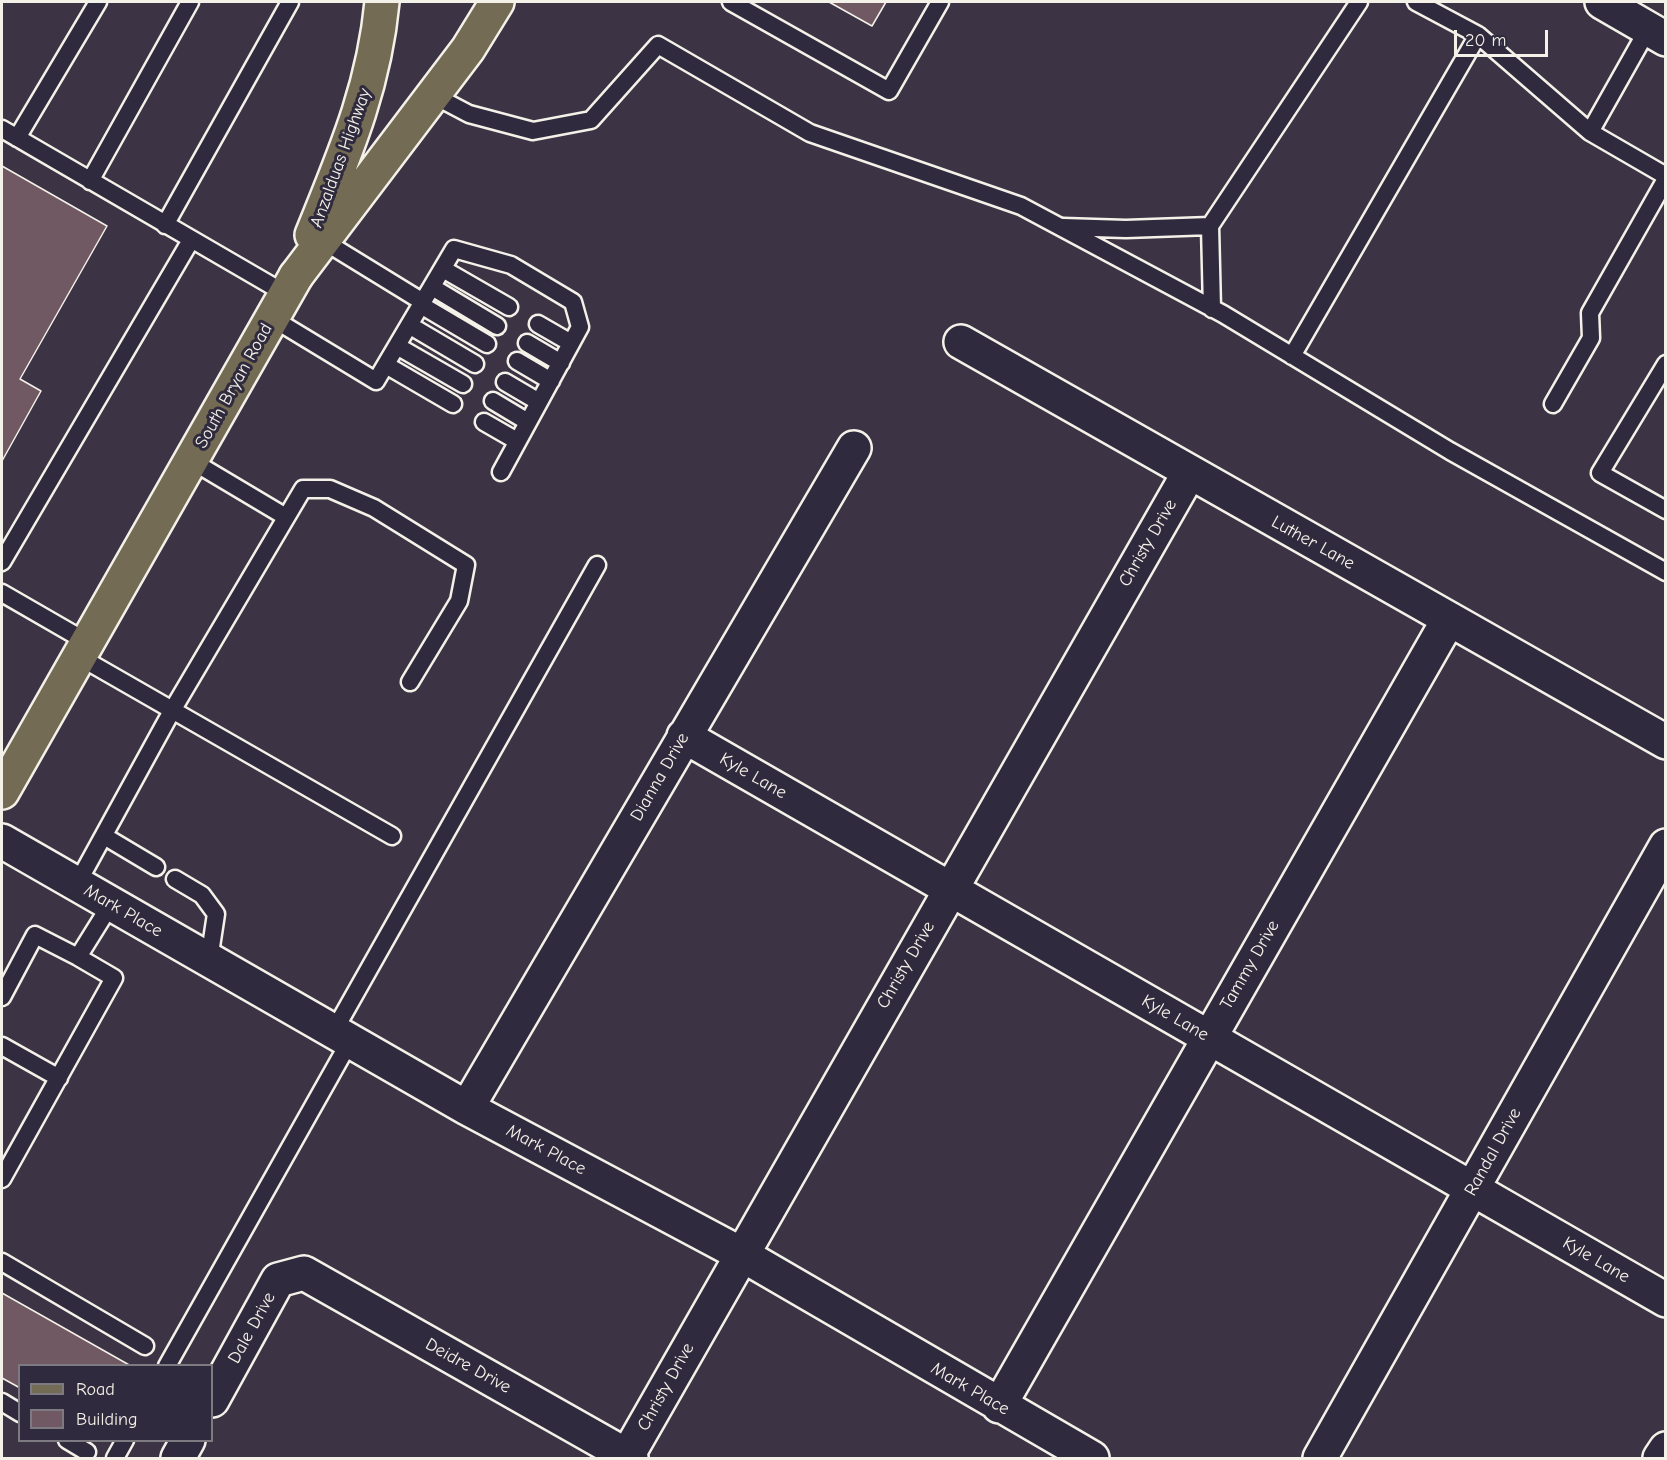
<!DOCTYPE html>
<html>
<head>
<meta charset="utf-8">
<style>
	body { margin:0 }
	#map { position:relative; width:1667px; height:1460px; overflow:hidden; background:#3c3345; font-family:"Comic Neue",sans-serif }
	canvas { display:block }
	.frame { position:absolute; inset:0; border:3px solid #f4f1e8; pointer-events:none }
	.legend { position:absolute; left:18px; top:1364px; width:195px; height:78px; box-sizing:border-box; background:#2f2a3d; border:2px solid #7e7a81; margin:0; padding:8px 10px; list-style:none; font-size:18px; color:#f4f1e8 }
	.legend li { display:flex; align-items:center; gap:12px; height:30px }
	.legend b { width:30px; border:2px solid #7e7a81 }
	.scale { position:absolute; left:1454px; top:30px; width:94px; height:27px; box-sizing:border-box; border:3px solid #f4f1e8; border-top:0; padding-left:8px; font-size:18px; line-height:21px; white-space:nowrap; color:#f4f1e8; -webkit-text-stroke:4px #2f2a3d; paint-order:stroke }
</style>
</head>
<body>
<div id="map">
<canvas width="1667" height="1460"></canvas>
<div class="frame"></div>
<ul class="legend">
<li><b style="height:8px;background:#746b55"></b>Road</li>
<li><b style="height:16px;background:#705963"></b>Building</li>
</ul>
<div class="scale">20 m</div>
</div>
<script>
const g = document.querySelector('canvas').getContext('2d');
g.lineJoin = 'round';
function fillPath(path, color) { g.fillStyle = color; g.fill(path, 'evenodd'); }
function trace(path, color, width, dash) { g.strokeStyle = color; g.lineWidth = width; g.lineCap = dash ? 'butt' : 'round'; g.setLineDash(dash || []); g.stroke(path); }
function label(font, color, halo, rows, align = 'center') {
  g.font = font + ' "Comic Neue",sans-serif'; g.lineWidth = 6; g.setLineDash([]); g.textBaseline = 'middle'; g.strokeStyle = halo; g.fillStyle = color; for (const [text, x, y, turn = 0] of rows) {
    g.save(); g.translate(x, y); g.rotate((+turn || 0) * Math.PI / 180); g.textAlign = isNaN(turn) ? turn : align; if (halo) g.strokeText(text, 0, 0); g.fillText(text, 0, 0); g.restore();
  }
}
const building = new Path2D(`
	M 829,2 L 886,2 L 872,26 Z
	M 2,166 L 107,226 L 20,379 L 41,391 L 2,461 Z
	M 2,1293 L 131,1366 L 20,1366 L 20,1388 L 2,1378 Z`);
fillPath(building, '#705963');
trace(building, '#f4f1e8', 1.5);
const lane = new Path2D(`
	M 731,2 L 889,91 L 940,2
	M 1478,35 L 1590,132 L 1666,176
	M 431,94 L 469,114 L 533,131 L 591,120 L 658,45 L 810,133 L 1021,206 L 1223,314 L 1450,451 L 1666,572
	M 2,129 L 286,294
	M 1590,132 L 1648,29
	M 17,138 L 98,2
	M 90,181 L 190,2
	M 165,225 L 290,2
	M 1210,226 L 1212,309
	M 1063,227 L 1126,229 L 1210,226 L 1359,2
	M 322,240 L 423,302
	M 443,269 L 509,307
	M 432,287 L 497,326
	M 421,305 L 487,344
	M 272,318 L 376,381 L 454,249 L 511,265 L 573,302 L 580,327 L 501,472
	M 538,324 L 571,343
	M 409,325 L 475,364
	M 527,343 L 561,363
	M 397,346 L 463,384
	M 1292,356 L 1478,35 L 1416,2
	M 517,361 L 551,381
	M 1666,364 L 1600,473 L 1666,510
	M 386,365 L 453,404
	M 505,382 L 539,402
	M 493,401 L 528,422
	M 1553,404 L 1591,338 L 1590,313 L 1666,179
	M 484,422 L 517,441
	M 192,461 L 286,517
	M 2,562 L 191,240
	M 2,593 L 87,642
	M 78,656 L 392,836
	M 104,836 L 156,867
	M 175,879 L 202,895 L 216,914 L 209,960
	M 77,884 L 173,709 L 303,489 L 330,489 L 374,508 L 466,565 L 459,601 L 410,682
	M 2,997 L 35,935 L 78,957
	M 334,1031 L 597,565
	M 2,1046 L 59,1078
	M 2,1179 L 114,978 L 78,957 L 111,904
	M 2,1262 L 145,1346
	M 167,1366 L 350,1041
	M 2,1402 L 20,1413
	M 67,1440 L 87,1452
	M 115,1458 L 125,1440`);
const street = new Path2D(`
	M 961,342 L 1666,742
	M 684,736 L 1666,1300
	M 2,841 L 467,1108 L 741,1254 L 1092,1458
	M 467,1108 L 854,448
	M 212,1400 L 278,1280 L 304,1273 L 631,1458
	M 999,1406 L 1449,619
	M 178,1458 L 188,1440
	M 626,1458 L 1189,473
	M 1320,1458 L 1666,846
	M 1660,1458 L 1666,1449`);
const secondary = new Path2D(`
	M 1602,2 L 1666,39`);
const primary = new Path2D(`
	M 2,792 L 296,276`);
const highway = new Path2D(`
	M 312,235 C 344,156 374,88 382,2
	M 296,276 L 468,49 L 497,2`);
trace(lane, '#f4f1e8', 21);
trace(street, '#f4f1e8', 38);
trace(secondary, '#f4f1e8', 38);
trace(primary, '#f4f1e8', 38);
trace(highway, '#f4f1e8', 38);
trace(lane, '#2f2a3d', 16);
trace(street, '#2f2a3d', 33);
trace(secondary, '#2f2a3d', 33);
trace(primary, '#746b55', 33);
trace(highway, '#746b55', 33);
label('18px', '#f4f1e8', '#2f2a3d', [
	["Anzalduas Highway",341,158,-70],
	["South Bryan Road",234,386,-61],
	["Christy Drive",1148,543,-60],
	["Luther Lane",1313,543,29],
	["Kyle Lane",753,776,30],
	["Dianna Drive",660,777,-60],
	["Mark Place",123,911,30],
	["Christy Drive",906,965,-60],
	["Tammy Drive",1250,965,-60],
	["Kyle Lane",1175,1018,30],
	["Mark Place",546,1150,28],
	["Randal Drive",1493,1152,-61],
	["Kyle Lane",1596,1260,30],
	["Dale Drive",252,1328,-61],
	["Deidre Drive",468,1366,29],
	["Christy Drive",666,1387,-61],
	["Mark Place",970,1389,30]
]);
</script>
</body>
</html>
